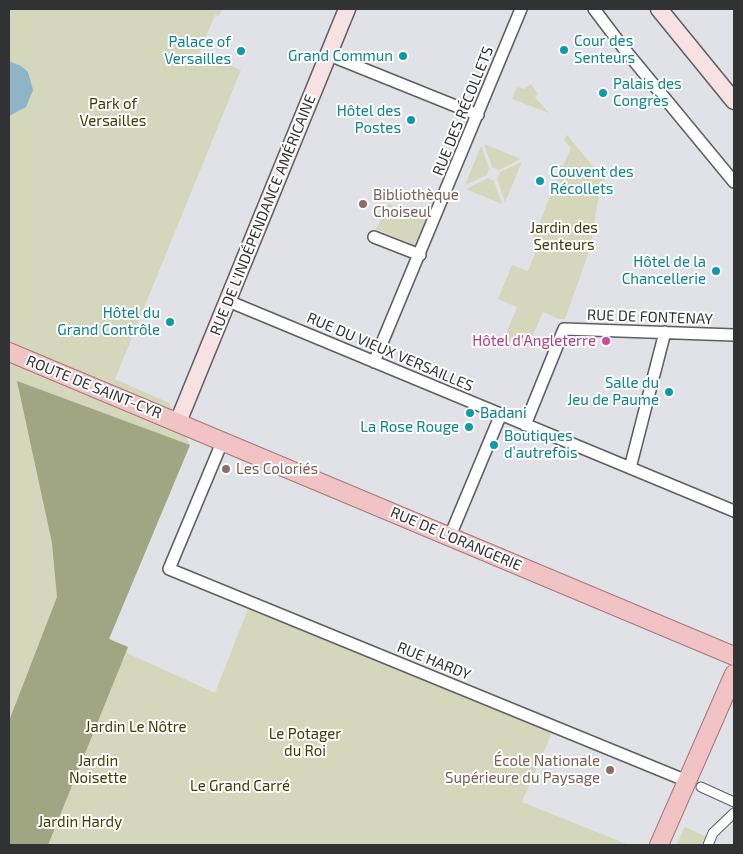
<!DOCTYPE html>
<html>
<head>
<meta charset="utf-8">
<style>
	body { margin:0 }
	#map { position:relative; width:743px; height:854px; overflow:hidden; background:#e0e2e7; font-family:"Exo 2",sans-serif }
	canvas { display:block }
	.frame { position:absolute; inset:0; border:10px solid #313233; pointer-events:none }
</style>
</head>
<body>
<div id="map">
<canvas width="743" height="854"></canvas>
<div class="frame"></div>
</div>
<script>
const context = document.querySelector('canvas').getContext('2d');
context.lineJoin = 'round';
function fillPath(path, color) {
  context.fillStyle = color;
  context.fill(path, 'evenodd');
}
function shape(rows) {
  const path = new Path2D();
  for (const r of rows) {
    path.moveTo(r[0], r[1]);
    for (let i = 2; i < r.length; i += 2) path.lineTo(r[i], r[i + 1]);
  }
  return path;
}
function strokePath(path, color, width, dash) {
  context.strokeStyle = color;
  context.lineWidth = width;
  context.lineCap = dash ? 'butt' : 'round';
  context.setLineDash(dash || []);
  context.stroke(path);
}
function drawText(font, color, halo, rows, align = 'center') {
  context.font = font + ' "Exo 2",sans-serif';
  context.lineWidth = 4;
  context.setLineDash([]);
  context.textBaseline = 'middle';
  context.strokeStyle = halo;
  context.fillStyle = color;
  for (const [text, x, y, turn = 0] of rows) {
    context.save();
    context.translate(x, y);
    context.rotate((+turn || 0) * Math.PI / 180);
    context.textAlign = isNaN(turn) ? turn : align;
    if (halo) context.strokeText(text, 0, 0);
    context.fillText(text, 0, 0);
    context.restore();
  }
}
fillPath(shape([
	[9,9,222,9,219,16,215,15,199,53,241,70,115,379,169,403,190,445,109,639,128,647,127,653,215,693,248,609,553,730,522,802,629,845,9,845],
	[531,84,538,94,535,97,549,113,512,99,517,87,524,89],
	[567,135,606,182,600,188,590,249,565,319,559,319,543,312,527,349,504,339,517,307,498,299,512,265,528,271,538,246,531,243,561,170,553,167,555,163,563,166,571,148,564,140],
	[484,144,521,159,499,170,492,167],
	[481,146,489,168,487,175,465,185],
	[522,162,505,202,497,179,500,172],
	[488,178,494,181,502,204,466,189],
	[389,203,392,205,390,212,408,219,412,210,428,217,416,246,376,229],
	[685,827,707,837,703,845,676,845]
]), '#d4d7bb');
fillPath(shape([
	[17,381,190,445,109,639,128,647,48,845,9,845,9,721,57,597,52,543]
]), '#a0a582');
fillPath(shape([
	[9,61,21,66,28,72,33,90,26,107,9,116]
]), '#8fb3c7');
const pedestrian = shape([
	[701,787,734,802],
	[708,845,713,833,734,813]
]);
const minor = shape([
	[594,9,625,50,734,182],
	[329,55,478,115],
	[374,237,420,255],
	[228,301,734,511],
	[374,362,521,9],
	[525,425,564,329,734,335],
	[223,440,169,569,687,781],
	[630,468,665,332],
	[450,536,501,414]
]);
const secondary = shape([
	[659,9,734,101],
	[178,422,347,9]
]);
const primary = shape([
	[9,352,734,656],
	[659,845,734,674]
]);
strokePath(pedestrian, '#5c5e62', 11);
strokePath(minor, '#5c5e62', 14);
strokePath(secondary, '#5c5e62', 19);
strokePath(primary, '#a77678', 20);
strokePath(pedestrian, '#fff', 9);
strokePath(minor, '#fff', 11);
strokePath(secondary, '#f8e1e2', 16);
strokePath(primary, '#f1c3c4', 18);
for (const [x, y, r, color] of [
	[564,50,5,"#0f9aa8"],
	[241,51,5,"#0f9aa8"],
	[403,56,5,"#0f9aa8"],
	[603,93,5,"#0f9aa8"],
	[411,120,5,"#0f9aa8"],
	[540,181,5,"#0f9aa8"],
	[363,204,5,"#8d6e63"],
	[716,271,5,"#0f9aa8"],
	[170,322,5,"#0f9aa8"],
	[606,341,5,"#d1479c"],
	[669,392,5,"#0f9aa8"],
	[470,413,5,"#0f9aa8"],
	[469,427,5,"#0f9aa8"],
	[494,445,5,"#0f9aa8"],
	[226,469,5,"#8d6e63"],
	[610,770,5,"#8d6e63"]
]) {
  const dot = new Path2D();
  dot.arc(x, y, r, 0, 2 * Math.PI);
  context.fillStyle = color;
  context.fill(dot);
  strokePath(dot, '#fff', 2);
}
drawText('15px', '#0d838f', '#fff', [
	["Cour des",574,41,"left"],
	["Senteurs",574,58,"left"],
	["Palace of",231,42],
	["Versailles",231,59],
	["Grand Commun",393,56],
	["Palais des",613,84,"left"],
	["Congrès",613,101,"left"],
	["Hôtel des",401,111],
	["Postes",401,128],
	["Couvent des",550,172,"left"],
	["Récollets",550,189,"left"],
	["Hôtel de la",706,262],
	["Chancellerie",706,279],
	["Hôtel du",160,313],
	["Grand Contrôle",160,330],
	["Salle du",659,383],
	["Jeu de Paume",659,400],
	["Badani",480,413,"left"],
	["La Rose Rouge",459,427],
	["Boutiques",504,436,"left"],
	["d’autrefois",504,453,"left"]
], 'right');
drawText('15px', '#393d00', '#fff', [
	["Park of",113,104],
	["Versailles",113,121],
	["Jardin des",564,228],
	["Senteurs",564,245],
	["Jardin Le Nôtre",136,727],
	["Le Potager",305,734],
	["du Roi",305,751],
	["Jardin",98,761],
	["Noisette",98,778],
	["Le Grand Carré",240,786],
	["Jardin Hardy",80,822]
]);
drawText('15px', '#313233', '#fff', [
	["RUE DES RÉCOLLETS",463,111,-68],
	["RUE DE L'INDÉPENDANCE AMÉRICAINE",263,215,-68],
	["RUE DE FONTENAY",650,317,2],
	["RUE DU VIEUX VERSAILLES",390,352,23],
	["ROUTE DE SAINT-CYR",94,387,22],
	["RUE DE L'ORANGERIE",456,539,23],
	["RUE HARDY",434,661,22]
]);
drawText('15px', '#785e54', '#fff', [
	["Bibliothèque",373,195],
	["Choiseul",373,212],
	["Les Coloriés",236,469],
	["École Nationale",600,761,"right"],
	["Supérieure du Paysage",600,778,"right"]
], 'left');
drawText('15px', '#b23c85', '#fff', [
	["Hôtel d'Angleterre",596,341]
], 'right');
</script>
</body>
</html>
